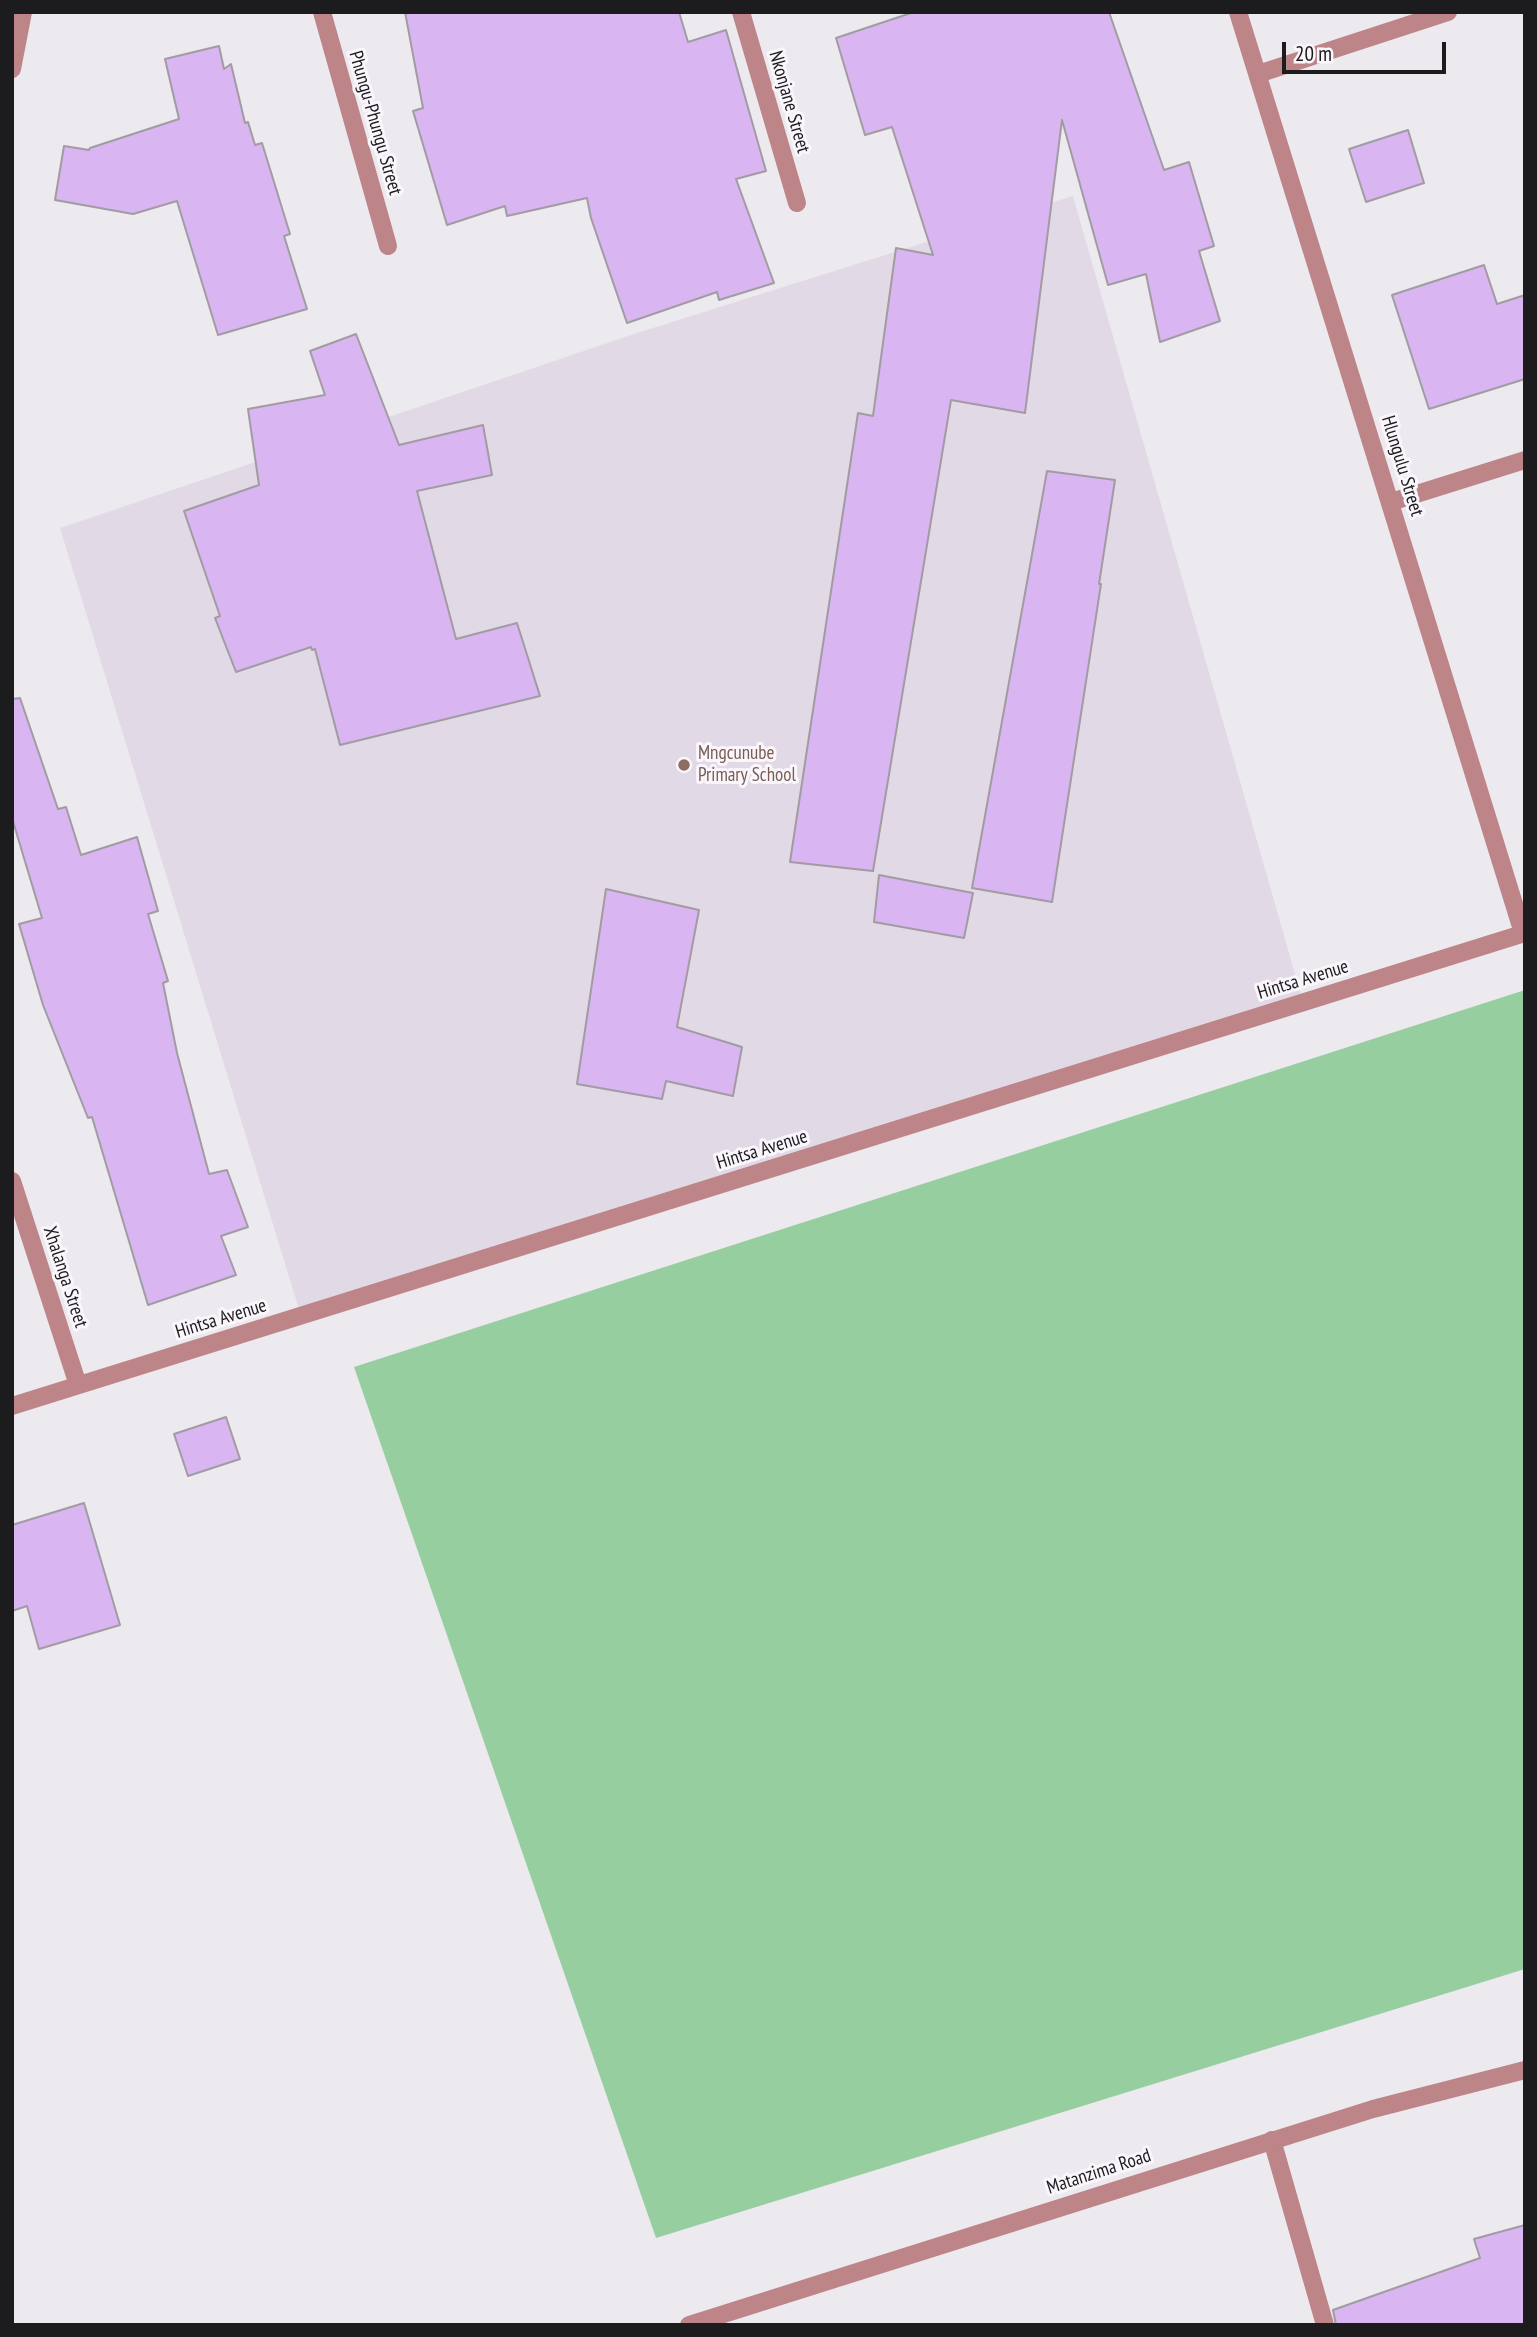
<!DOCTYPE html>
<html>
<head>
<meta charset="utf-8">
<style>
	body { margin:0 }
	#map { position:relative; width:1537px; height:2337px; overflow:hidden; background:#ece9ef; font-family:"PT Sans Narrow",sans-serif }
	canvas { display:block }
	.frame { position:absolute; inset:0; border:14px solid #1c1b1d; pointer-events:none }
	.scale { position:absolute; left:1282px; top:42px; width:164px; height:32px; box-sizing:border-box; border:4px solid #1c1b1d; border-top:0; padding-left:9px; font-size:21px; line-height:24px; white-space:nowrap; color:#1c1b1d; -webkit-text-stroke:5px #faf6fc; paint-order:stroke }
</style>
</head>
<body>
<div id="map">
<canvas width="1537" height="2337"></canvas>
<div class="frame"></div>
<div class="scale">20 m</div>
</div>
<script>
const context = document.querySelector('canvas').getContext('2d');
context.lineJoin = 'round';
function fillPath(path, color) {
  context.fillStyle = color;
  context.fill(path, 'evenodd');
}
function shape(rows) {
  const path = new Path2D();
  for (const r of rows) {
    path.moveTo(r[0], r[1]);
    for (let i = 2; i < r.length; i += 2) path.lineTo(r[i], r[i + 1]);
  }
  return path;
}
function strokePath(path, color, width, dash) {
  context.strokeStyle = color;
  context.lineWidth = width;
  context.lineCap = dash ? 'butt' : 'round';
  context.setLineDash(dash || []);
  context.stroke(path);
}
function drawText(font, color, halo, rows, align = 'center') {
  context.font = font + ' "PT Sans Narrow",sans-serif';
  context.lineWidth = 6;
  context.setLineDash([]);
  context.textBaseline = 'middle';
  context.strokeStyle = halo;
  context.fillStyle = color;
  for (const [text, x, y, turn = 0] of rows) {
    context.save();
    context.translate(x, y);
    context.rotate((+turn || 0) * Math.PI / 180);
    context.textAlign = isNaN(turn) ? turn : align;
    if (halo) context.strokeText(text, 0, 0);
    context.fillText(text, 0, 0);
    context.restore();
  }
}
fillPath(shape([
	[1073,196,1303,1002,301,1316,60,528,637,333]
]), '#e1dae6');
fillPath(shape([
	[1525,990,1525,1969,656,2238,354,1367]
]), '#97cea0');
const building = shape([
	[405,12,679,12,688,42,726,30,766,171,736,179,774,283,719,300,717,292,627,323,591,218,587,198,507,216,505,206,447,225,413,111,423,108,405,12],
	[914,12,1109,12,1164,170,1189,162,1214,246,1199,251,1220,321,1160,342,1146,274,1108,285,1062,120,1025,413,951,400,873,871,790,862,858,413,873,416,896,248,933,255,892,127,865,135,836,38,914,12],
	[219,46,224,69,231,64,245,123,248,122,255,145,262,143,290,234,284,236,307,309,218,335,177,201,133,214,55,200,64,146,89,150,90,148,179,119,165,59,219,46],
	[1408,130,1424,183,1366,202,1349,149,1408,130],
	[1484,265,1497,304,1525,295,1525,379,1429,409,1392,295,1484,265],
	[356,334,399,445,483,425,492,475,417,491,456,639,517,623,540,696,340,745,315,649,312,650,311,647,236,672,215,618,220,616,184,511,259,485,248,409,325,395,310,351,356,334],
	[1047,471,1115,480,1099,584,1101,584,1052,902,972,888,1047,471],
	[20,698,58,809,66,807,81,855,137,837,158,911,148,914,168,981,163,983,177,1053,209,1174,227,1170,248,1227,221,1236,236,1275,148,1305,92,1117,88,1118,43,1005,19,924,42,918,12,818,12,699,20,698],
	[879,875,973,893,964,938,874,922,879,875],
	[606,889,699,910,677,1027,742,1047,733,1096,666,1081,662,1099,577,1084,606,889],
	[226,1417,240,1459,188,1476,174,1434,226,1417],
	[84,1503,120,1625,39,1649,27,1606,12,1611,12,1525,84,1503],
	[1525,2225,1525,2325,1336,2325,1333,2310,1480,2258,1474,2239,1525,2225]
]);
fillPath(building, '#d9b5f2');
strokePath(building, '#a09ca2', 2);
strokePath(shape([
	[322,12,388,246],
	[741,12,797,203],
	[1238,12,1523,933],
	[12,69,23,12],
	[1258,74,1448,12],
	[1391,502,1525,460],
	[12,1181,78,1385],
	[12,1406,1525,933],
	[1272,2140,1325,2325]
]), '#bd8588', 18);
strokePath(shape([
	[689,2325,1373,2109,1525,2070]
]), '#bd8588', 18);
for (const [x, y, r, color] of [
	[684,765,7,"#8d6e63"]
]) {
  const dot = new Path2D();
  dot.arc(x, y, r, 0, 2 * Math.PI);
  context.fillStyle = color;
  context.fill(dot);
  strokePath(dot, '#faf6fc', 2.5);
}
drawText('19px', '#1c1b1d', '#faf6fc', [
	["Nkonjane Street",789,102,74],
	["Phungu-Phungu Street",375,123,74],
	["Hlungulu Street",1402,466,73],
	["Hintsa Avenue",1303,980,-17],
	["Hintsa Avenue",762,1150,-17],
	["Xhalanga Street",65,1277,72],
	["Hintsa Avenue",221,1319,-17],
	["Matanzima Road",1099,2172,-18]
]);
drawText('19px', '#785e54', '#faf6fc', [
	["Mngcunube",698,754],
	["Primary School",698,776]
], 'left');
</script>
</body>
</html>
